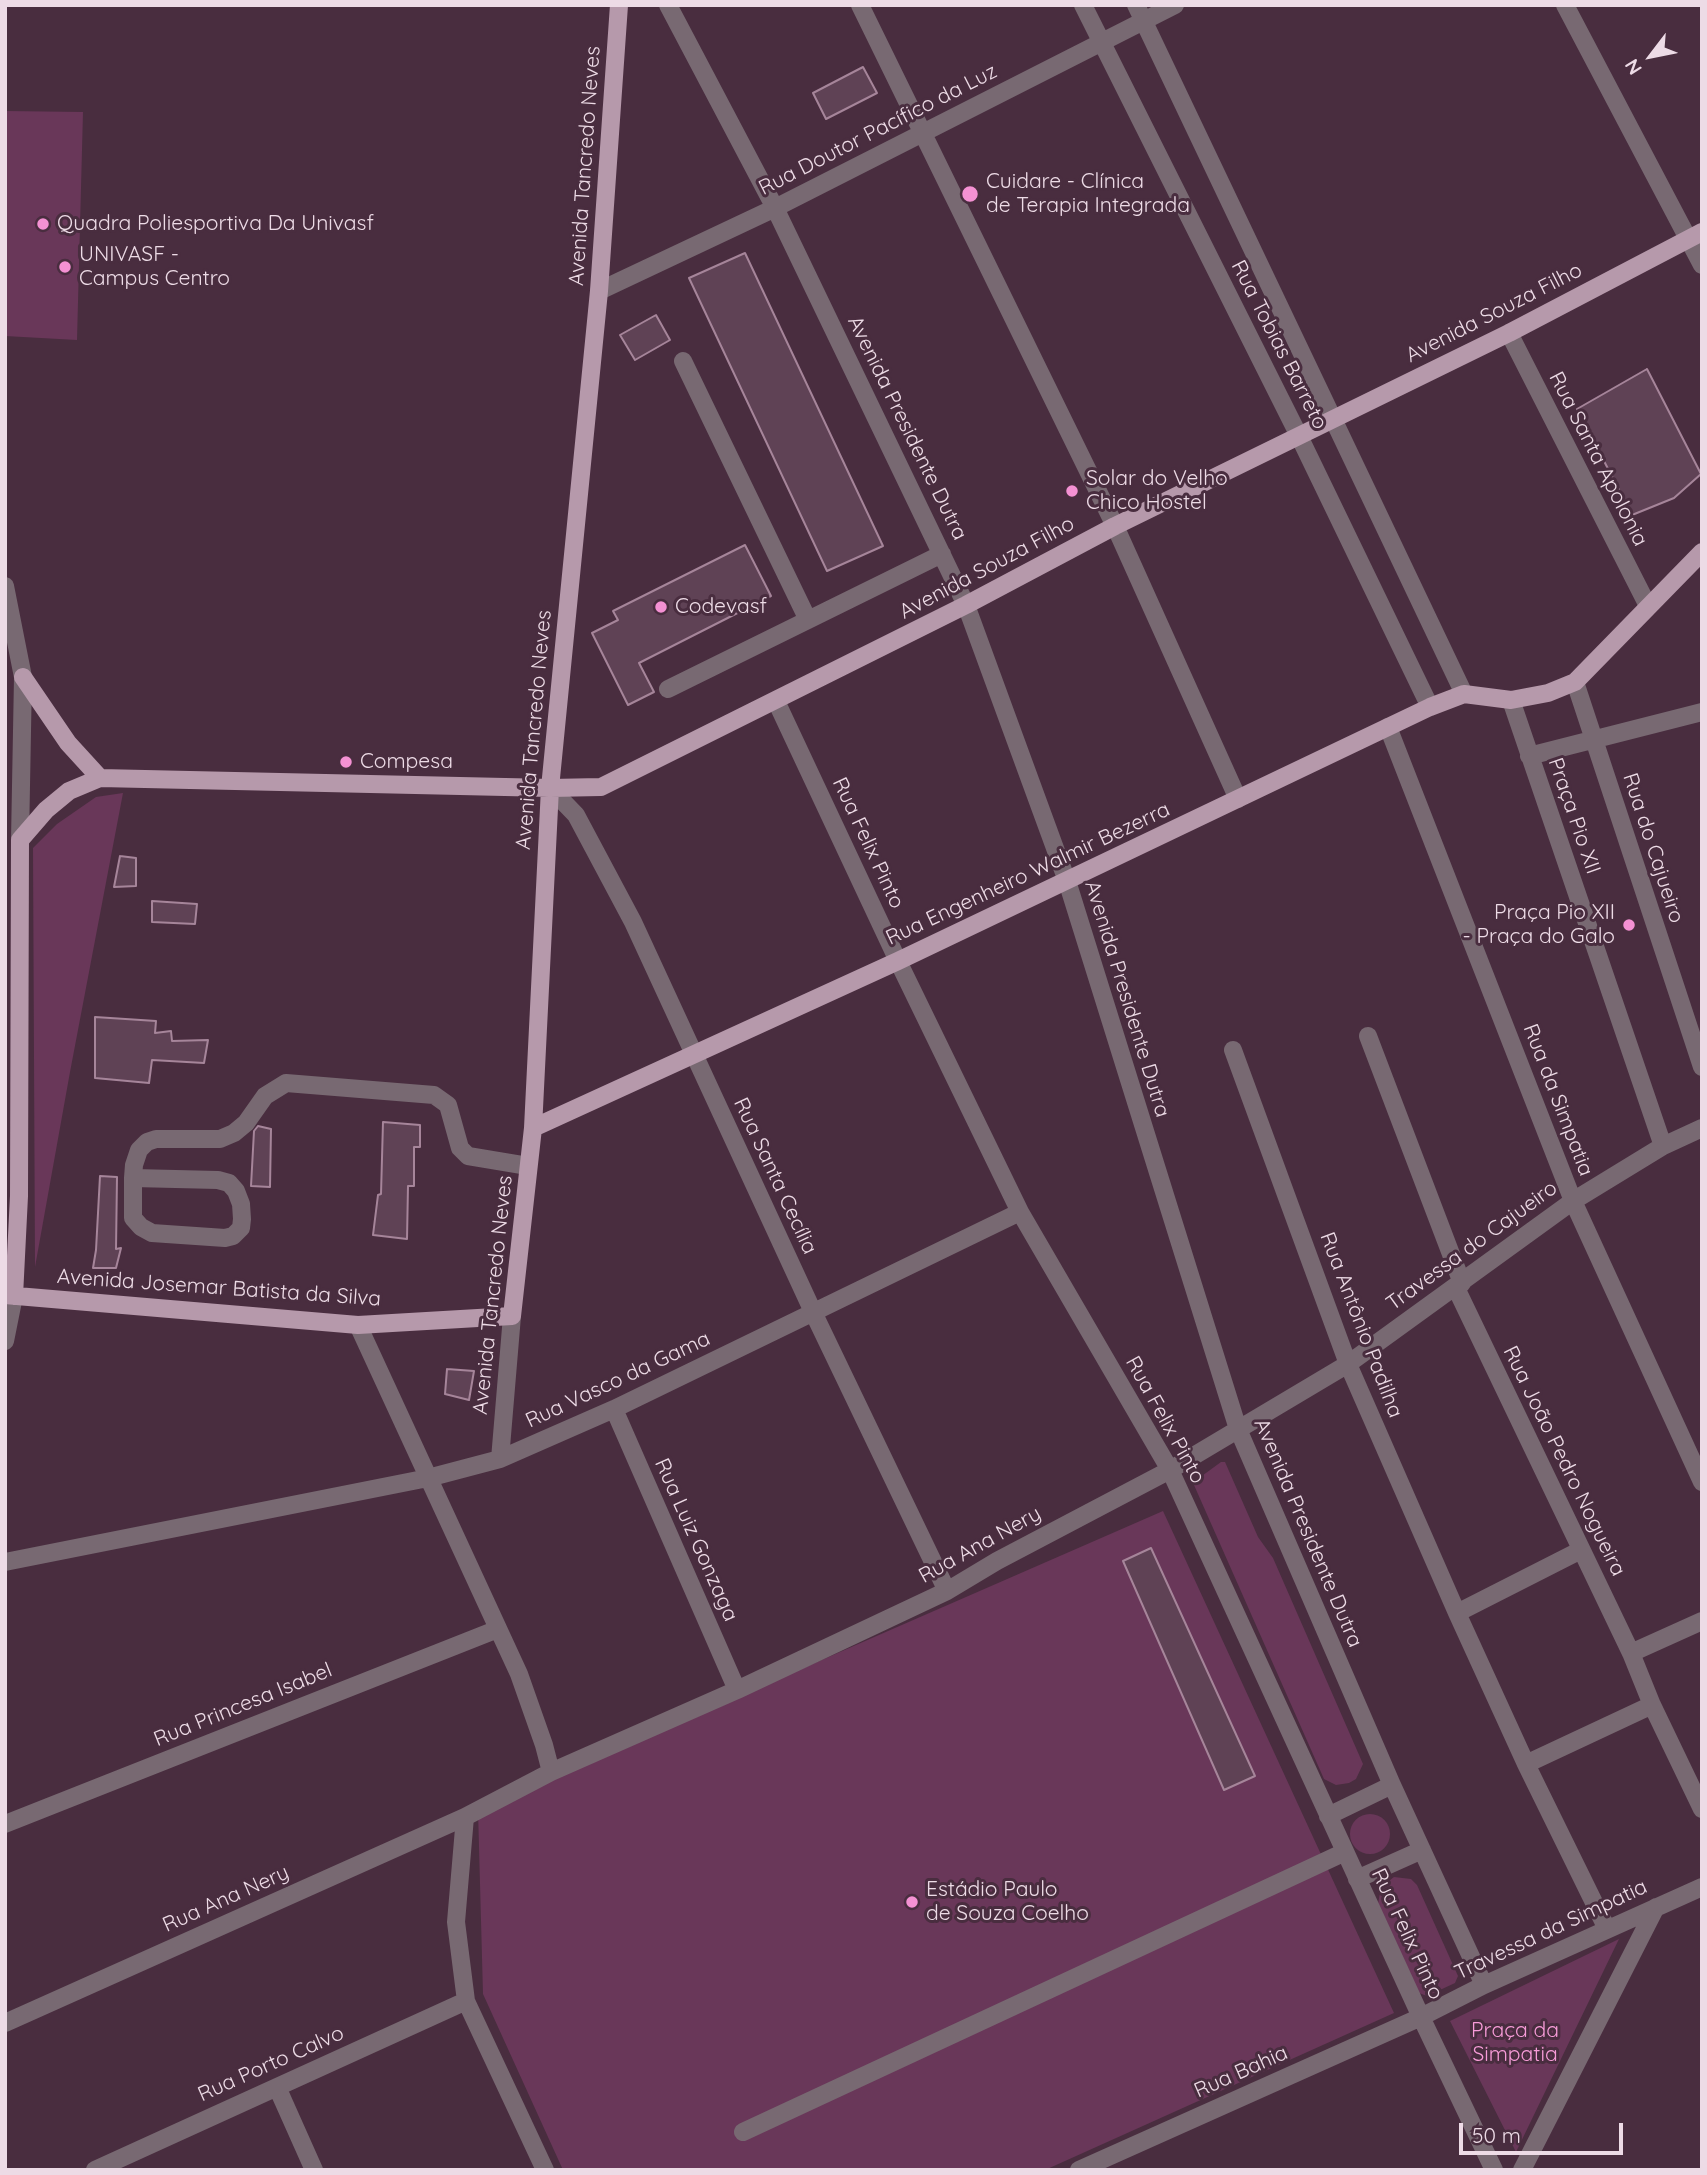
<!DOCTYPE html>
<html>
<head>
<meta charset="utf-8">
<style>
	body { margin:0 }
	#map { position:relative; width:1707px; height:2175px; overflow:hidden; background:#492d3f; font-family:Quicksand,sans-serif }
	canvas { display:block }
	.frame { position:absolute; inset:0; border:7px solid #eddbe6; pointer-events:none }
	.north { position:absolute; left:1616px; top:21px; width:70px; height:70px; -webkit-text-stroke:5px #492d3f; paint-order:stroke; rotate:238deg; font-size:19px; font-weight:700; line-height:28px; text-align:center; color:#eddbe6 }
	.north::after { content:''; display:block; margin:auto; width:24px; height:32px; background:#eddbe6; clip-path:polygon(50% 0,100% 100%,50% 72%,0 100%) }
	.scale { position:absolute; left:1459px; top:2123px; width:164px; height:32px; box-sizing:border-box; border:4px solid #eddbe6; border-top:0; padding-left:9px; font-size:21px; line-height:24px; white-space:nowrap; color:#eddbe6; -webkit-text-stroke:5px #492d3f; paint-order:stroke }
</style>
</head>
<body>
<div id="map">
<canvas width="1707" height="2175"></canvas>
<div class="frame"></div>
<div class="north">N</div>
<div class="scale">50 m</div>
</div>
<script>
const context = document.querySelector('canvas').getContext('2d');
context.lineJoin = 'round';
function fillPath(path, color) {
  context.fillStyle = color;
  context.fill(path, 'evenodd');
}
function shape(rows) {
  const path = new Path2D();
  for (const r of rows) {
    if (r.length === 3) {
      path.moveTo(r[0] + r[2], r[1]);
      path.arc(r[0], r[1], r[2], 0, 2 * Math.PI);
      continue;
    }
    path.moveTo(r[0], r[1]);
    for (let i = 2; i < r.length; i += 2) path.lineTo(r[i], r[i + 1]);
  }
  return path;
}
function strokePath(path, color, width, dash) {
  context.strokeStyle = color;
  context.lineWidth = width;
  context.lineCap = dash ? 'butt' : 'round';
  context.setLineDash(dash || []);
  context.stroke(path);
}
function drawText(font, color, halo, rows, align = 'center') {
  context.font = font + ' Quicksand,sans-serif';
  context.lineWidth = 6;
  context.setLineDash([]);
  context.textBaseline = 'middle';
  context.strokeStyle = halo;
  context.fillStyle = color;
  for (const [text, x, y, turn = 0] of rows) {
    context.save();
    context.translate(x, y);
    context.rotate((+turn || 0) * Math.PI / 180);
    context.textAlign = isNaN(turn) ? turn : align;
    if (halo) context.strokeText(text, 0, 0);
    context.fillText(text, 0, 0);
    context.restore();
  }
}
fillPath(shape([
	[5,111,83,112,77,340,5,336],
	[123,793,70,1072,35,1267,33,848,57,824,96,797],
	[1221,1462,1225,1462,1258,1537,1273,1558,1363,1764,1356,1779,1349,1783,1336,1785,1324,1779,1194,1485,1195,1481],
	[1163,1511,1394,2013,1045,2170,563,2170,483,1994,478,1810],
	[1370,1834,20],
	[1394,1877,1411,1879,1417,1885,1458,1976,1455,1983,1427,1996,1419,1993,1378,1904,1381,1887],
	[1619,1939,1516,2152,1450,2021]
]), '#693759');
const building = shape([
	[863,67,877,93,826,119,813,93,863,67],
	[745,253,883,546,827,571,689,278,745,253],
	[656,315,670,340,635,360,620,335,656,315],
	[1647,369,1701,474,1674,498,1632,515,1577,409,1647,369],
	[745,545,771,596,639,663,654,692,628,705,592,633,618,620,613,611,745,545],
	[120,856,136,858,136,886,114,887,120,856],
	[152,901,197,904,195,924,152,922,152,901],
	[95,1017,156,1021,155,1033,171,1031,172,1041,208,1040,204,1063,152,1060,149,1083,95,1078,95,1017],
	[383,1122,420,1125,420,1147,414,1147,414,1186,408,1186,407,1239,373,1235,378,1195,381,1194,383,1122],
	[258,1126,271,1129,270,1187,251,1186,254,1131,258,1126],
	[100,1176,117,1177,116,1249,121,1248,116,1268,93,1268,96,1250,100,1176],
	[447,1369,474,1371,469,1400,445,1394,447,1369],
	[1151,1548,1255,1776,1224,1790,1123,1561,1151,1548]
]);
fillPath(building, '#5f4255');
strokePath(building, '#a6859a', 2);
strokePath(shape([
	[668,5,775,208,966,605,1067,881,1238,1429,1392,1785,1484,1985],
	[860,5,1115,526,1238,799],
	[1083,5,1299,436,1430,707],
	[1136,5,1464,694],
	[1565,5,1702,265],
	[599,291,775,208,1175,5],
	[1509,333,1648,606],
	[683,361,808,620],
	[5,586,23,677,20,840],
	[1575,682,1702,1067],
	[668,689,942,554],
	[1511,700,1663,1146],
	[776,701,898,961,1020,1212,1170,1470,1421,2017,1494,2170],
	[1388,727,1573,1201,1702,1482],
	[1529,756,1702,712],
	[550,788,576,815,633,922,814,1314,947,1591],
	[1368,1036,1462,1283],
	[1233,1050,1348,1364,1457,1613,1526,1764,1607,1929],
	[133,1178,218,1180,229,1183,236,1191,241,1204,242,1219,241,1228,233,1236,225,1238,152,1233,141,1227,133,1218,133,1178,134,1165,139,1150,147,1142,156,1139,220,1139,234,1133,246,1123,265,1096,286,1083,434,1095,448,1105,460,1148,468,1156,528,1166],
	[1456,1288,1631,1653,1652,1705,1702,1809],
	[358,1325,519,1674,544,1745,551,1772,465,1817,456,1922,466,2001,545,2170],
	[5,1341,14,1296],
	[614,1409,737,1690],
	[500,1459,512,1316],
	[5,1562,428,1478,500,1459,614,1409,1020,1212],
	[1457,1613,1581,1550],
	[1631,1653,1702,1621],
	[1526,1764,1652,1705],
	[551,1772,737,1690,947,1591,997,1561,1170,1470,1348,1364,1573,1201,1663,1146,1702,1128],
	[1328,1816,1392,1785],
	[5,1824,498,1629],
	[1357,1879,1422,1850],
	[5,2023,465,1817],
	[277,2087,314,2170],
	[743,2132,1345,1852],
	[95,2170,466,2001],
	[1079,2170,1421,2017,1484,1985,1702,1887],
	[1522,2170,1656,1907]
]), '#786972', 18);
strokePath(shape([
	[23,677,68,743,100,778],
	[533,1128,898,961,1430,707,1464,694,1511,700,1548,693,1575,682,1702,552],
	[5,1295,358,1325,512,1316,533,1128,550,788,599,291,619,5],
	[14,1296,19,1196,20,840,46,810,69,791,100,778,550,788,601,787,966,605,1115,526,1509,333,1702,232]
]), '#b699ab', 18);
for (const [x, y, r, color] of [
	[970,194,9,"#f491d3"],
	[43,224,7,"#f491d3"],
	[65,267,7,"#f491d3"],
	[1072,491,7,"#f491d3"],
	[661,607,7,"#f491d3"],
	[346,762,7,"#f491d3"],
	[1629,925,7,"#f491d3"],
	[912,1902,7,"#f491d3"]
]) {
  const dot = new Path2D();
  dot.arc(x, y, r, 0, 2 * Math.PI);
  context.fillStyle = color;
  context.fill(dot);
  strokePath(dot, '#492d3f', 2.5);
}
drawText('21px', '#eddbe6', '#492d3f', [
	["Rua Doutor Pacífico da Luz",878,130,-27],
	["Avenida Tancredo Neves",585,166,-86],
	["Avenida Souza Filho",1494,313,-27],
	["Rua Tobias Barreto",1279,345,63],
	["Avenida Presidente Dutra",907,428,64],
	["Rua Santa Apolonia",1598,459,63],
	["Avenida Souza Filho",987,568,-28],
	["Avenida Tancredo Neves",534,730,-85],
	["Praça Pio XII",1574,816,71],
	["Rua Felix Pinto",868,843,65],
	["Rua do Cajueiro",1653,848,72],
	["Rua Engenheiro Walmir Bezerra",1028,874,-25],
	["Avenida Presidente Dutra",1127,999,73],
	["Rua da Simpatia",1558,1100,69],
	["Rua Santa Cecília",775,1176,65],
	["Travessa do Cajueiro",1472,1246,-36],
	["Avenida Josemar Batista da Silva",219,1288,4],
	["Avenida Tancredo Neves",493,1295,-84],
	["Rua Antônio Padilha",1361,1325,69],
	["Rua Vasco da Gama",618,1380,-25],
	["Rua Felix Pinto",1165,1420,61],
	["Rua João Pedro Nogueira",1564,1461,64],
	["Avenida Presidente Dutra",1308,1533,67],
	["Rua Luiz Gonzaga",696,1540,66],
	["Rua Ana Nery",980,1545,-29],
	["Rua Princesa Isabel",243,1705,-22],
	["Rua Ana Nery",226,1899,-24],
	["Travessa da Simpatia",1551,1930,-25],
	["Rua Felix Pinto",1407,1934,65],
	["Rua Porto Calvo",271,2064,-24],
	["Rua Bahia",1241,2072,-24]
]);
drawText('21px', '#eddbe6', '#492d3f', [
	["Cuidare - Clínica",986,182],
	["de Terapia Integrada",986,206],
	["Quadra Poliesportiva Da Univasf",57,224],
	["UNIVASF -",79,255],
	["Campus Centro",79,279],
	["Solar do Velho",1086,479],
	["Chico Hostel",1086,503],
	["Codevasf",675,607],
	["Compesa",360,762],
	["Praça Pio XII",1615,913,"right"],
	["- Praça do Galo",1615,937,"right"],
	["Estádio Paulo",926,1890],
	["de Souza Coelho",926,1914]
], 'left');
drawText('21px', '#f89cd9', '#492d3f', [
	["Praça da",1515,2031],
	["Simpatia",1515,2055]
]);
</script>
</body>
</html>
